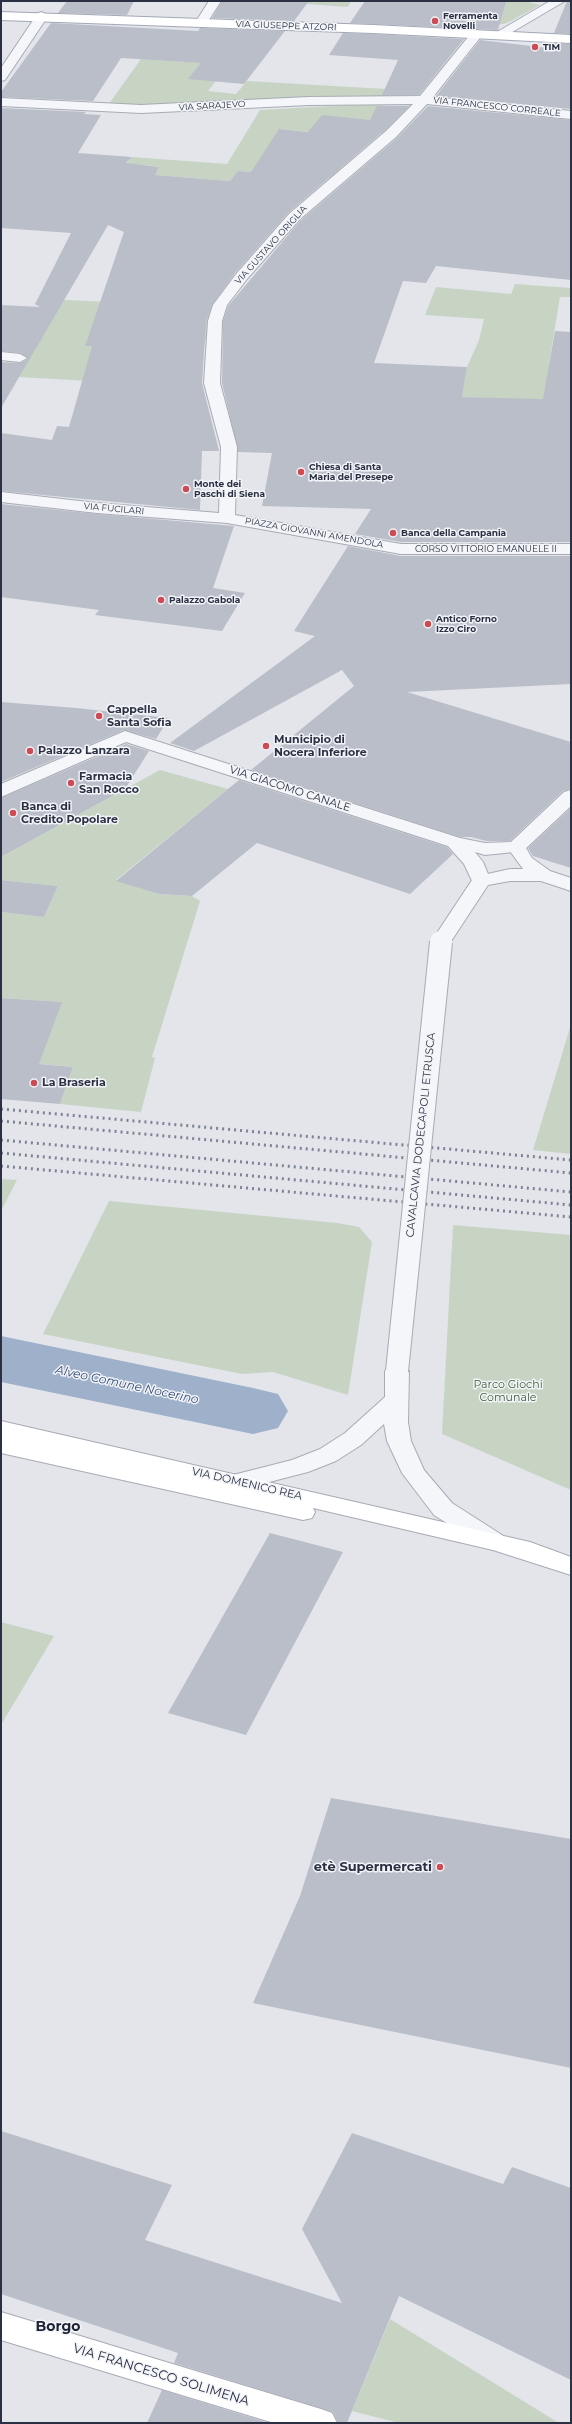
<!DOCTYPE html>
<html>
<head>
<meta charset="utf-8">
<style>
	body { margin:0 }
	#map { position:relative; width:572px; height:2424px; overflow:hidden; background:#e3e5eb; font-family:Montserrat,sans-serif }
	canvas { display:block }
	.frame { position:absolute; inset:0; border:2px solid #2b3143; pointer-events:none }
</style>
</head>
<body>
<div id="map">
<canvas width="572" height="2424"></canvas>
<div class="frame"></div>
</div>
<script>
const context = document.querySelector('canvas').getContext('2d');
context.lineJoin = 'round';
function fillPath(path, color) {
  context.fillStyle = color;
  context.fill(path, 'evenodd');
}
function shape(rows) {
  const path = new Path2D();
  for (const r of rows) {
    path.moveTo(r[0], r[1]);
    for (let i = 2; i < r.length; i += 2) path.lineTo(r[i], r[i + 1]);
  }
  return path;
}
function strokePath(path, color, width, dash) {
  context.strokeStyle = color;
  context.lineWidth = width;
  context.lineCap = dash ? 'butt' : 'round';
  context.setLineDash(dash || []);
  context.stroke(path);
}
function drawText(font, color, halo, rows, align = 'center') {
  context.font = font + ' Montserrat,sans-serif';
  context.lineWidth = 3;
  context.setLineDash([]);
  context.textBaseline = 'middle';
  context.strokeStyle = halo;
  context.fillStyle = color;
  for (const [text, x, y, turn = 0] of rows) {
    context.save();
    context.translate(x, y);
    context.rotate((+turn || 0) * Math.PI / 180);
    context.textAlign = isNaN(turn) ? turn : align;
    if (halo) context.strokeText(text, 0, 0);
    context.fillText(text, 0, 0);
    context.restore();
  }
}
fillPath(shape([
	[308,1,351,1,348,7,306,4],
	[461,1,524,1,540,5,507,23,485,28],
	[141,59,205,63,223,72,208,91,236,94,247,81,421,91,413,100,106,108],
	[368,104,410,108,386,134,362,130,355,136,279,129,358,153,330,178,238,171,230,181,155,175,159,167,145,165,138,180,115,178,132,157,227,164,260,110],
	[515,284,571,288,571,297,560,297,549,364,571,401,462,397,467,367,479,340,484,319,425,315,436,287,511,294],
	[45,299,214,307,203,351,108,382,18,377,33,345,31,344,39,307],
	[160,770,228,789,116,880,159,894,192,896,200,901,152,1057,155,1058,141,1112,60,1104,73,1067,1,1060,1,1040,61,1002,1,998,1,912,44,917,58,886,1,880,1,857],
	[571,1024,571,1154,533,1150,560,1061],
	[1,1179,17,1180,1,1211],
	[109,1201,337,1223,359,1227,372,1242,348,1395,273,1372,242,1374,43,1334],
	[453,1225,571,1235,571,1490,442,1434],
	[1,1622,54,1636,1,1725],
	[390,2319,559,2423,399,2423,352,2411]
]), '#c7d4c4');
fillPath(shape([
	[1,1336,253,1388,278,1394,288,1411,278,1428,253,1434,1,1382,1,1336]
]), '#9fb0ca');
fillPath(shape([
	[67,1,134,1,127,15,58,13],
	[222,1,309,1,294,21,212,18],
	[365,1,506,1,498,30,350,23],
	[567,1,571,1,571,34,554,33],
	[51,23,198,31,200,28,285,31,244,84,188,79,201,63,121,58,93,101,1,97,1,92],
	[343,33,373,34,464,39,419,95,382,95,398,60,329,55],
	[480,40,548,48,550,43,571,44,571,109,436,96],
	[377,106,409,106,385,130,288,213,236,272,212,305,206,321,202,383,219,451,202,451,200,510,1,491,1,433,52,440,57,426,69,427,92,346,85,346,124,232,108,225,1,408,1,362,20,363,28,359,20,353,1,351,1,305,40,307,35,304,71,233,1,228,1,108,86,112,84,114,101,115,78,153,132,157,126,163,159,167,155,175,230,181,238,171,251,172,279,129,308,132,322,115,370,120],
	[428,106,571,120,571,280,436,266,426,283,403,281,374,363,467,367,462,397,543,399,555,331,571,332,571,542,401,542,355,534,371,509,262,506,272,453,238,452,222,383,223,321,228,306,300,221,397,138],
	[1,504,97,514,234,526,213,588,245,593,222,631,95,615,99,610,1,597],
	[348,546,401,556,571,556,571,684,407,692,571,742,571,789,563,791,510,841,486,841,471,837,460,837,251,770,354,686,342,670,194,751,170,743,315,636,294,631],
	[1,702,76,708,169,718,156,739,124,730,1,782],
	[126,744,149,751,125,789,1,857,1,798],
	[239,780,447,847,453,854,410,894,257,843,192,896,159,894,116,881],
	[571,808,571,868,533,856,528,848],
	[1,880,58,886,44,917,1,912],
	[1,998,62,1002,39,1064,73,1067,60,1104,1,1099],
	[270,1533,343,1552,246,1735,168,1713],
	[331,1798,571,1839,571,2068,253,2003,300,1896],
	[1,2131,172,2185,145,2240,342,2303,302,2229,352,2133,503,2184,512,2167,571,2188,571,2380,399,2296,347,2423,338,2423,333,2412,174,2363,178,2353,1,2294],
	[162,2390,269,2423,147,2423]
]), '#babec8');
const minor = shape([
	[209,1,221,1,205,26,197,26,195,23,209,1],
	[550,1,565,1,502,38,498,39,492,35,550,1],
	[42,12,48,16,5,80,1,81,1,68,38,13,42,12],
	[477,30,483,34,433,97,571,111,571,119,427,104,396,137,299,220,247,279,227,305,222,321,220,383,237,447,235,515,401,544,571,544,571,554,401,554,227,523,97,513,1,502,1,492,97,503,219,513,221,447,204,383,208,321,213,305,237,273,289,214,386,131,413,104,309,105,141,113,1,106,1,98,141,105,309,97,420,96,473,31,477,30],
	[1,352,20,354,27,358,20,362,1,360,1,352],
	[125,731,460,838,485,843,511,842,564,792,571,790,571,806,523,851,485,855,475,852,483,862,491,881,488,885,481,887,474,885,464,864,448,846,126,742,1,797,1,784,125,731]
]);
const tertiary = shape([
	[516,841,523,843,532,858,550,871,571,878,571,891,541,881,510,881,488,885,448,946,441,948,434,946,431,942,474,877,510,869,523,869,507,847,509,843,516,841],
	[397,1363,405,1366,409,1371,408,1422,411,1441,424,1470,452,1503,502,1535,505,1541,502,1547,493,1550,484,1547,434,1515,402,1473,387,1441,384,1424,361,1445,336,1461,308,1472,238,1490,229,1488,226,1482,229,1476,292,1460,320,1449,345,1433,385,1397,385,1371,389,1366,397,1363]
]);
const secondary = shape([
	[1,1421,530,1542,571,1557,571,1575,493,1550,313,1508,315,1512,312,1518,303,1520,1,1453,1,1437,10,1439,1,1437,1,1421],
	[1,2312,321,2409,332,2413,337,2423,274,2423,1,2340,1,2312]
]);
const primary = shape([
	[1,12,373,25,571,35,571,43,373,33,1,20,1,12]
]);
strokePath(minor, '#a8abb5', 2);
strokePath(tertiary, '#a8abb5', 2);
strokePath(secondary, '#a8abb5', 2);
strokePath(primary, '#a2a8b6', 2);
fillPath(minor, '#f5f6f9');
fillPath(tertiary, '#f5f6f9');
fillPath(secondary, '#fff');
fillPath(primary, '#fff');
strokePath(shape([
	[1,1109,571,1160],
	[1,1121,571,1173],
	[1,1140,571,1192],
	[1,1153,571,1205],
	[1,1166,571,1217]
]), '#7c8394', 3, [2, 4]);
const tertiaryBridge = shape([
	[397,1371,441,942]
]);
strokePath(tertiaryBridge, '#a8abb5', 24, []);
strokePath(tertiaryBridge, '#f5f6f9', 22);
for (const [x, y, r, color] of [
	[435,21,4,"#cd4b54"],
	[535,47,4,"#cd4b54"],
	[301,472,4,"#cd4b54"],
	[186,489,4,"#cd4b54"],
	[393,533,4,"#cd4b54"],
	[161,600,4,"#cd4b54"],
	[428,624,4,"#cd4b54"],
	[99,716,4,"#cd4b54"],
	[266,746,4,"#cd4b54"],
	[30,751,4,"#cd4b54"],
	[71,783,4,"#cd4b54"],
	[13,813,4,"#cd4b54"],
	[34,1083,4,"#cd4b54"],
	[440,1867,4,"#cd4b54"]
]) {
  const dot = new Path2D();
  dot.arc(x, y, r, 0, 2 * Math.PI);
  context.fillStyle = color;
  context.fill(dot);
  strokePath(dot, '#f2f4f8', 1.5);
}
drawText('bold 9px', '#2b3143', '#f2f4f8', [
	["Ferramenta",443,16],
	["Novelli",443,26],
	["TIM",543,47],
	["Chiesa di Santa",309,467],
	["Maria del Presepe",309,477],
	["Monte dei",194,484],
	["Paschi di Siena",194,494],
	["Banca della Campania",401,533],
	["Palazzo Gabola",169,600],
	["Antico Forno",436,619],
	["Izzo Ciro",436,629]
], 'left');
drawText('9px', '#2b3143', '#f2f4f8', [
	["VIA GIUSEPPE ATZORI",286,26,2],
	["VIA SARAJEVO",212,106,-3],
	["VIA FRANCESCO CORREALE",497,107,6],
	["VIA GUSTAVO ORIGLIA",271,245,-48],
	["VIA FUCILARI",114,509,5],
	["PIAZZA GIOVANNI AMENDOLA",314,533,10],
	["CORSO VITTORIO EMANUELE II",486,549]
]);
drawText('bold 11px', '#2b3143', '#f2f4f8', [
	["Cappella",107,710],
	["Santa Sofia",107,723],
	["Municipio di",274,740],
	["Nocera Inferiore",274,753],
	["Palazzo Lanzara",38,751],
	["Farmacia",79,777],
	["San Rocco",79,790],
	["Banca di",21,807],
	["Credito Popolare",21,820],
	["La Braseria",42,1083]
], 'left');
drawText('11px', '#2b3143', '#f2f4f8', [
	["VIA GIACOMO CANALE",290,789,18],
	["CAVALCAVIA DODECAPOLI ETRUSCA",421,1135,-84],
	["VIA DOMENICO REA",247,1484,13]
]);
drawText('11px', '#3c5e38', '#f2f4f8', [
	["Parco Giochi",508,1385],
	["Comunale",508,1398]
]);
drawText('italic 12px', '#354d76', '#f2f4f8', [
	["Alveo Comune Nocerino",127,1385,12]
]);
drawText('bold 13px', '#2b3143', '#f2f4f8', [
	["etè Supermercati",432,1867]
], 'right');
drawText('13px', '#2b3143', '#f2f4f8', [
	["VIA FRANCESCO SOLIMENA",161,2375,17]
]);
drawText('bold 14px', '#1d2334', '#f2f4f8', [
	["Borgo",58,2327]
]);
</script>
</body>
</html>
